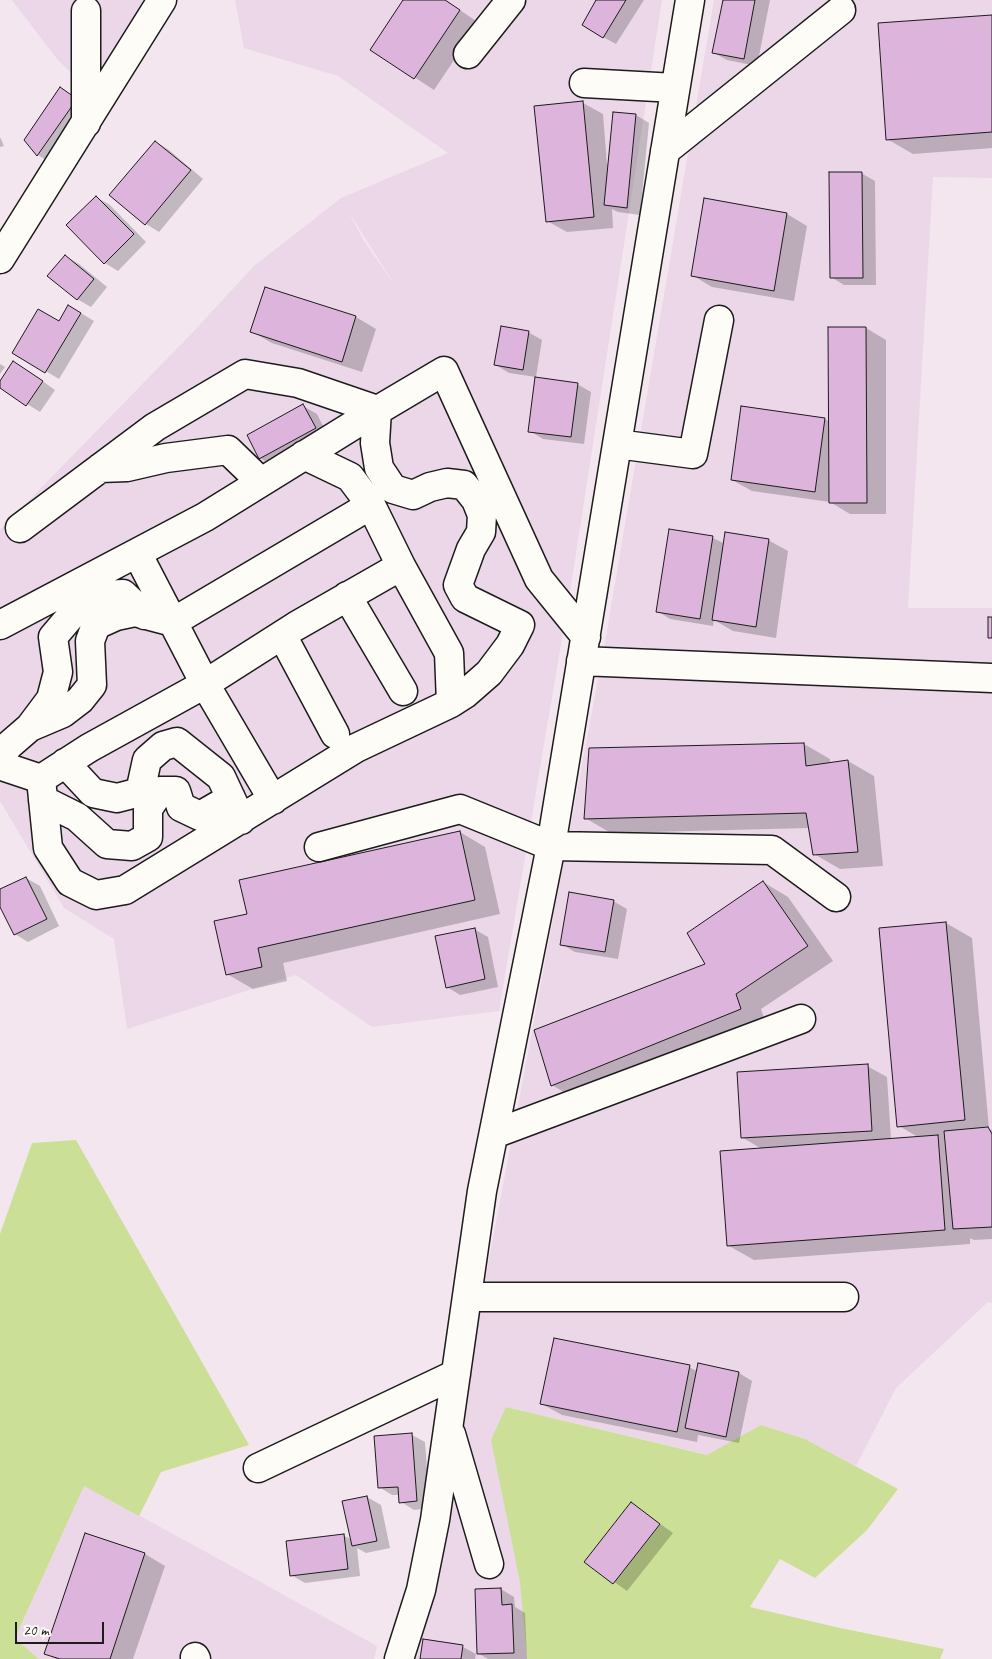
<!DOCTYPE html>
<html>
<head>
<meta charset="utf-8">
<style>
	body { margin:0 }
	#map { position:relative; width:992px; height:1659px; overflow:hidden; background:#f3e6ef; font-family:Caveat,sans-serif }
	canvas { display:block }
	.scale { position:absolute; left:15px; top:1622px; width:89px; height:22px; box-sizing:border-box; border:2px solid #1c1c1c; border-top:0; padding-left:6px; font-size:15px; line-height:18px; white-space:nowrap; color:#1c1c1c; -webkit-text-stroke:4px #fdfcf7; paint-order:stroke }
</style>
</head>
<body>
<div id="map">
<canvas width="992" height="1659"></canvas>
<div class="scale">20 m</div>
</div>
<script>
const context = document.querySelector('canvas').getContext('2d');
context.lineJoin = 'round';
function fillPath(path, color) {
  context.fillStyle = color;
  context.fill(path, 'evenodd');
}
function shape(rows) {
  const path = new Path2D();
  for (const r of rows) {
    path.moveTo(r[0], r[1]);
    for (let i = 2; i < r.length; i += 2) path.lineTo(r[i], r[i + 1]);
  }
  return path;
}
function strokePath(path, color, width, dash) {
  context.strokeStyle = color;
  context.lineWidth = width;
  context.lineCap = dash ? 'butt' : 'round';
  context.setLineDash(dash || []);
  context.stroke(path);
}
fillPath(shape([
	[12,0,143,0,93,95,57,59],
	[235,0,662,0,572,579,499,1011,372,1027,296,975,127,1029,114,939,64,908,0,801,0,530,193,332,254,266,341,198,448,153,338,76,244,48],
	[348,211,396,287,364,241],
	[714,0,992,0,992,178,933,177,908,608,992,608,992,1303,988,1302,896,1388,856,1466,805,1439,761,1425,708,1455,506,1407,527,1659,414,1659,605,642],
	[84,1485,377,1646,374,1659,39,1659,15,1638]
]), '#ecd7e9');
fillPath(shape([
	[76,1140,249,1445,161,1472,139,1516,84,1486,15,1638,39,1659,0,1659,0,1234,32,1143],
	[506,1407,707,1455,761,1425,805,1439,898,1489,867,1530,815,1578,780,1559,750,1607,840,1628,944,1649,940,1659,527,1659,520,1582,491,1440],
	[631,1502,660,1525,613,1584,584,1562]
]), '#cbe096');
fillPath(shape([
	[404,0,445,0,479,23,434,90,371,49],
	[598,0,644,0,616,44,603,37],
	[724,0,770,0,757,66,727,60,714,53],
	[992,16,992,148,913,154,887,139],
	[60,89,89,107,51,163,38,155,25,140],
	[583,103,603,114,607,165,636,115,649,123,640,215,618,212,612,209,613,228,567,232,547,221],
	[0,137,4,146,0,147],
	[156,142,169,150,203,179,159,232,146,224],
	[861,173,875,181,876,285,844,285,831,277],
	[96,197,110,205,146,242,118,271,105,263],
	[705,200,787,214,807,226,794,301,712,287,692,275],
	[65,256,79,264,107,287,91,307,77,299],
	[266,288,356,317,376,329,362,372,272,343,252,332],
	[69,306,94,321,59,379,14,352,59,323],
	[866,328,886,340,886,514,850,514,830,502,752,491,732,480,825,419,830,422],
	[528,332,542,340,536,377,509,373,496,365],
	[0,364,5,367,0,374],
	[27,370,55,390,40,412,0,387,0,383],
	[577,384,591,392,584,444,543,439,530,431],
	[303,406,317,414,328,436,273,466,260,458],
	[713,538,725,544,768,540,788,551,776,638,733,631,714,620,713,626,670,619,657,611],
	[804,744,830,759,830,764,848,761,874,776,883,866,840,869,814,854,810,828,611,833,585,818],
	[460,832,485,847,500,914,283,963,287,981,253,989,227,974,248,915],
	[26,878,40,886,59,926,28,942,15,934,0,904,0,891],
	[763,882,788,897,833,961,761,1009,766,1024,577,1100,552,1085,707,965],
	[613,901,627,909,618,959,575,952,561,944],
	[946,923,972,938,989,1129,992,1130,992,1239,974,1240,970,1238,970,1244,754,1260,729,1246,762,1149,743,1138,867,1066,887,1077,891,1139,918,1137,899,1126,880,929],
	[474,929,488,937,498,987,460,995,447,987],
	[689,1367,697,1371,739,1373,752,1381,739,1443,698,1435,697,1442,562,1415,542,1404],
	[412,1435,425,1442,430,1508,414,1510,401,1502,400,1495,392,1495,379,1487],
	[367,1497,381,1505,390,1548,366,1553,357,1548,360,1576,305,1583,291,1575,343,1535,352,1540,344,1502],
	[631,1503,673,1533,627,1591,586,1562],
	[85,1534,145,1554,165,1566,133,1659,56,1659,45,1653],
	[501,1589,514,1597,515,1607,525,1613,527,1659,488,1659,479,1654],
	[463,1647,476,1654,475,1659,421,1659]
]), '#0003');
const building = shape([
	[403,0,445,0,460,10,414,79,370,50,403,0],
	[596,0,626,0,603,38,582,25,596,0],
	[723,0,755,0,744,59,712,53,723,0],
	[992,15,992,132,886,140,878,23,992,15],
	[60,87,77,99,37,156,24,140,60,87],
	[583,101,594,217,546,222,534,106,583,101],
	[613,112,636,114,627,208,604,205,613,112],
	[155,141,191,170,145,225,109,195,155,141],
	[829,172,862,172,863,278,830,278,829,172],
	[96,196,134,234,104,264,66,225,96,196],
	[704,198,787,213,774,291,691,276,704,198],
	[65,255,94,279,77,300,47,276,65,255],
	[265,287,356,316,342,362,250,332,265,287],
	[68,305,81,313,45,373,12,353,38,309,59,321,68,305],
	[501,326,529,331,523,370,494,365,501,326],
	[828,327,866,327,867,503,829,503,828,327],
	[13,361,43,381,26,406,0,388,0,381,13,361],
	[535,377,578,383,571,437,528,432,535,377],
	[303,404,316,428,259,459,247,435,303,404],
	[741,406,825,418,815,492,731,480,741,406],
	[669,529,713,536,700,619,656,612,669,529],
	[725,532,769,539,756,627,712,620,725,532],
	[988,617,992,617,992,638,988,638,988,617],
	[804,743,806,766,848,760,858,852,813,855,806,813,584,819,589,748,804,743],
	[460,831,475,900,258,948,262,967,226,975,214,921,247,914,239,880,460,831],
	[26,877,47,919,14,935,0,907,0,889,26,877],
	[763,881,808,946,736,994,741,1009,551,1086,534,1030,705,964,687,933,763,881],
	[569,892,614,900,605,952,560,945,569,892],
	[946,922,965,1120,897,1127,879,928,946,922],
	[475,928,485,979,446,988,435,936,475,928],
	[868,1064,872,1131,741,1138,737,1072,868,1064],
	[988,1127,992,1134,992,1227,953,1229,944,1131,988,1127],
	[938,1135,945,1230,727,1246,720,1151,938,1135],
	[554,1338,690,1365,677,1432,540,1404,554,1338],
	[698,1363,739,1372,726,1437,685,1428,698,1363],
	[412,1433,417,1501,399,1503,398,1487,378,1488,374,1436,412,1433],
	[367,1496,377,1541,352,1546,342,1501,367,1496],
	[631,1502,660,1524,613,1584,584,1562,631,1502],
	[85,1533,145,1553,110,1659,60,1659,44,1654,85,1533],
	[344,1534,348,1569,290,1576,286,1541,344,1534],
	[501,1588,502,1605,512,1604,514,1653,477,1654,475,1589,501,1588],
	[423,1639,463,1645,461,1659,420,1659,423,1639]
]);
fillPath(building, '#ddb4db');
strokePath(building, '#1c1c1c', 1);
const minor = shape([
	[468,54,511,0],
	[584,83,675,88],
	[86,123,86,11],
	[665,151,841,10],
	[0,259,162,0],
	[617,444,693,454,719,320],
	[304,455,350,477,371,505,401,566],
	[100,468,127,467,166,458,228,450,261,482],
	[20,528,155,427,245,374,298,383,377,410,375,443,379,468,393,489,413,495,430,487,447,483,464,485,476,500,482,515,481,532,471,549,458,585,465,598,520,625,510,645,489,673,465,694,451,703],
	[137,553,205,684,273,800],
	[401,566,449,653,451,703,356,748,125,890,96,895,70,882,48,848,41,779,89,748,205,684,296,626,401,566],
	[347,596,403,691],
	[0,625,205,517,368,416,444,371,539,579,586,637],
	[282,635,335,734],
	[581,661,992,678],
	[30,727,51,699,58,672,53,637,81,604,103,595,123,594,145,615],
	[0,759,8,746,30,727,63,713,80,700,92,685,90,641,96,625,116,616,135,612,173,622,371,505],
	[0,761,5,767,41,779],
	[65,763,93,793,117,798,140,792,147,760,163,746,177,742,221,777,241,820],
	[43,800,77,817,107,844,132,846,148,837,148,809,160,791,176,791,181,807,200,816,231,798],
	[319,847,460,809,551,846,772,850,836,897],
	[494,1134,801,1019],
	[467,1297,844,1297],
	[451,1434,489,1564],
	[258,1468,456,1374],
	[195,1657,196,1659],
	[399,1659,421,1590,435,1520,482,1191,551,846,690,0]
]);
strokePath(minor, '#1c1c1c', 31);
strokePath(minor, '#fdfcf7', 28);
</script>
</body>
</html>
